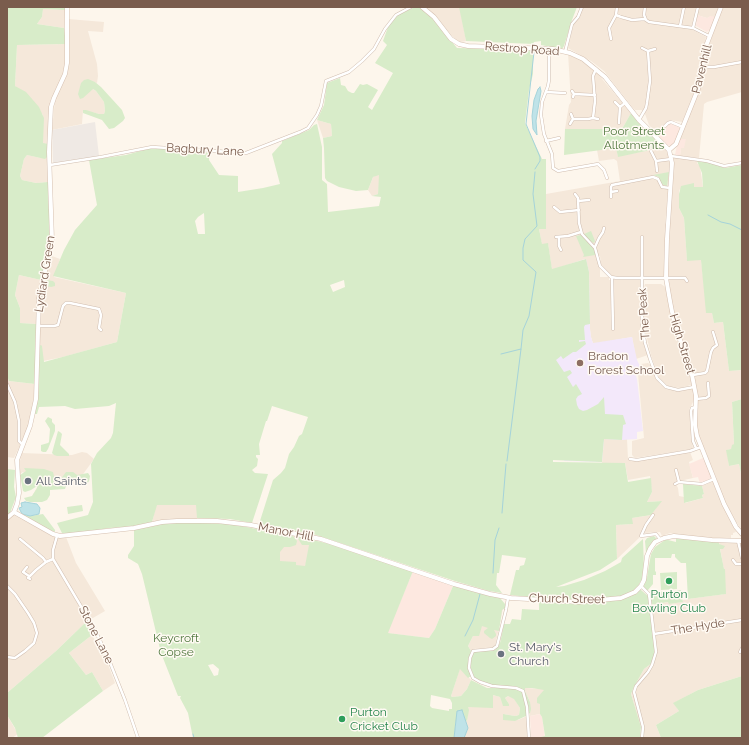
<!DOCTYPE html>
<html>
<head>
<meta charset="utf-8">
<style>
	body { margin:0 }
	#map { position:relative; width:749px; height:745px; overflow:hidden; background:#fdf6ec; font-family:Raleway,sans-serif }
	canvas { display:block }
	.frame { position:absolute; inset:0; border:8px solid #7a5c4d; pointer-events:none }
</style>
</head>
<body>
<div id="map">
<canvas width="749" height="745"></canvas>
<div class="frame"></div>
</div>
<script>
const context = document.querySelector('canvas').getContext('2d');
context.lineJoin = 'round';
function fillPath(path, color) {
  context.fillStyle = color;
  context.fill(path, 'evenodd');
}
function shape(rows) {
  const path = new Path2D();
  for (const r of rows) {
    path.moveTo(r[0], r[1]);
    for (let i = 2; i < r.length; i += 2) path.lineTo(r[i], r[i + 1]);
  }
  return path;
}
function strokePath(path, color, width, dash) {
  context.strokeStyle = color;
  context.lineWidth = width;
  context.lineCap = dash ? 'butt' : 'round';
  context.setLineDash(dash || []);
  context.stroke(path);
}
function drawText(font, color, halo, rows, align = 'center') {
  context.font = font + ' Raleway,sans-serif';
  context.lineWidth = 3;
  context.setLineDash([]);
  context.textBaseline = 'middle';
  context.strokeStyle = halo;
  context.fillStyle = color;
  for (const [text, x, y, turn = 0] of rows) {
    context.save();
    context.translate(x, y);
    context.rotate((+turn || 0) * Math.PI / 180);
    context.textAlign = isNaN(turn) ? turn : align;
    if (halo) context.strokeText(text, 0, 0);
    context.fillText(text, 0, 0);
    context.restore();
  }
}
fillPath(shape([
	[426,7,460,7,466,41,461,42,456,40],
	[583,7,696,7,691,29,706,37,697,85,682,122,670,120,663,126,666,129,659,135,649,125,645,114,642,110,635,110,633,108,604,71,591,61,568,48,574,23],
	[700,7,720,7,717,17,707,18,697,15],
	[723,7,742,7,742,92,707,102,704,104,699,158,680,156,681,148,680,139,700,87,703,79,706,53],
	[43,9,65,10,64,28,37,24,42,17],
	[68,19,104,22,103,32,88,31,97,64,98,76,97,83,94,82,93,89,96,91,104,102,105,111,104,114,99,114,83,110,82,124,52,130,55,100,69,63,69,39],
	[66,44,67,53,64,72,51,101,48,182,36,183,22,180,20,176,24,159,27,155,41,158,43,115,15,86,17,45],
	[568,53,580,59,597,73,631,113,622,129,565,129,569,105,571,102],
	[317,120,331,124,332,136,323,138],
	[660,144,666,150,670,159,666,215,665,223,667,226,666,278,612,278,601,264,600,256,596,256,600,269,600,277,609,277,609,280,640,280,640,331,648,355,636,359,632,337,593,344,591,337,590,329,589,272,585,259,552,270,548,244,542,245,539,229,546,229,546,194,620,181,617,161,614,159,599,161,597,150,616,148,618,156,646,151],
	[674,157,697,161,697,163,700,166,703,187,680,189,679,191,679,208,684,218,687,260,701,259,707,312,712,313,714,323,723,322,729,371,742,370,742,399,732,402,734,444,731,449,727,450,729,466,739,464,742,478,742,530,734,519,722,495,716,477,697,431,696,383,675,320,669,295,668,272,668,234],
	[378,174,380,175,378,194,372,196,368,190,373,177],
	[52,256,60,259,54,277,126,293,117,342,63,357,38,362,39,302,45,275],
	[19,275,41,280,37,297,36,324,20,323,20,308,15,295],
	[645,284,661,284,667,288,693,384,691,385,680,388,673,387,668,386,661,380,657,374,651,355,645,330,643,309,643,291],
	[648,363,651,365,660,384,666,389,678,391,692,388,694,390,694,400,689,410,693,449,635,458,632,455,632,441,644,438,638,374,641,364],
	[7,376,9,381,35,384,32,416,28,428,14,458,7,457],
	[604,439,627,439,628,459,631,461,690,452,693,460,689,462,693,478,675,482,678,488,679,496,684,497,685,503,703,498,702,495,704,494,702,486,714,479,736,532,733,533,733,535,731,535,731,540,686,536,670,533,662,536,660,532,642,533,639,538,617,559,616,525,632,524,632,518,651,515,661,501,647,502,652,492,650,476,628,480,625,463,602,463],
	[82,452,87,453,94,459,81,477,72,485,50,490,32,496,37,488,37,486,23,472,20,474,20,461,22,453,72,455],
	[156,505,197,505,197,519,174,519,152,523],
	[10,513,51,535,60,538,66,537,76,563,105,611,86,622,56,651,7,693,7,515],
	[276,533,311,538,302,583,271,578],
	[719,542,737,542,742,557,742,676,698,690,674,703,679,711,656,725,661,738,640,738,642,732,631,694,634,687,644,669,652,663,650,605,669,602,669,604,683,602,683,600,688,599,725,594,724,570],
	[503,608,495,647,474,649,471,651,468,646,473,636,483,624],
	[92,635,106,659,115,683,103,691,92,672,86,675,69,653],
	[460,668,471,680,467,689,461,696,452,697,451,696],
	[525,688,545,689,540,704,540,714,530,716,530,702,525,691],
	[493,695,500,697,503,705,509,706,509,704,505,698,507,697,508,696,514,698,520,708,519,715,515,716,503,714,518,720,527,716,528,738,464,738,468,728,465,720,467,721,468,707],
	[7,715,18,734,12,738,7,738]
]), '#f5e8da');
fillPath(shape([
	[697,15,707,18,710,16,717,17,712,28,707,32,696,26],
	[669,124,672,124,679,127,680,129,675,144,672,146,667,145,658,136],
	[680,139,686,139,684,148,681,148,680,156,675,155,677,145],
	[703,458,713,478,700,484,698,477,693,478,689,464],
	[413,571,453,586,435,629,429,638,387,633],
	[540,714,542,717,545,737,531,738,530,716]
]), '#fde8e0');
fillPath(shape([
	[95,122,99,156,53,163,52,130]
]), '#efe9e4');
fillPath(shape([
	[586,259,589,272,590,329,591,337,593,343,632,337,637,360,640,366,639,372,636,376,637,379,643,431,637,432,637,439,622,440,604,439,602,462,564,461,527,331,552,270]
]), '#f3e8fa');
fillPath(shape([
	[7,7,65,7,65,10,43,9,42,17,37,24,64,28,66,44,17,45,15,86,26,92,39,107,44,118,43,143,48,144,48,156,45,159,27,155,24,159,20,176,22,180,36,183,48,182,50,238,41,280,19,275,15,295,20,308,20,323,36,324,35,384,9,381,7,376],
	[415,7,420,7,430,15,457,48,536,50,533,52,533,74,529,90,525,123,542,159,546,159,546,229,539,229,542,244,548,243,552,269,586,259,589,272,590,324,585,325,584,327,585,340,579,340,579,342,585,341,586,344,576,352,573,352,563,359,561,356,556,360,564,372,570,370,572,373,567,377,573,387,576,384,582,394,578,396,576,399,577,405,579,409,583,411,587,410,598,404,604,397,605,414,623,415,626,424,623,425,622,440,604,439,602,462,553,460,553,462,625,463,628,482,651,478,652,492,647,502,662,501,651,515,632,518,633,524,616,525,617,559,600,570,556,587,564,586,584,580,605,571,621,562,622,558,643,539,644,568,642,580,639,584,641,590,648,596,653,591,667,592,681,590,683,602,669,604,668,602,650,605,655,656,652,663,644,669,634,687,631,694,641,727,640,738,537,738,545,736,542,717,540,714,540,704,537,703,537,698,544,690,532,688,525,688,525,691,530,702,531,709,530,713,526,716,515,721,503,720,503,714,515,716,519,715,520,708,514,699,508,696,505,698,509,704,509,706,503,706,500,697,493,695,493,708,468,707,469,710,467,721,465,720,462,711,456,721,454,738,193,738,188,713,180,698,181,696,178,696,161,653,142,574,138,564,128,558,128,555,134,546,134,530,170,522,231,524,293,536,297,541,296,545,290,547,284,547,280,552,280,561,296,562,296,565,305,566,309,545,302,545,297,537,299,537,326,543,413,571,388,633,429,638,435,629,453,586,500,598,505,604,505,608,502,610,499,631,494,630,496,634,496,636,492,639,490,638,484,633,484,631,488,628,482,626,479,636,473,636,468,646,471,651,468,662,471,676,468,678,460,669,451,696,452,697,461,696,467,689,471,680,487,688,503,688,485,683,474,677,470,666,473,652,478,650,495,650,500,643,504,624,510,624,512,619,521,620,522,609,539,610,539,598,510,595,516,570,519,570,520,566,524,565,526,558,502,555,499,573,497,573,496,585,502,593,489,591,455,581,313,534,259,524,273,480,281,473,285,468,289,454,294,447,299,436,302,434,308,417,272,406,267,421,266,421,259,444,260,455,256,455,256,457,258,459,257,466,252,470,255,473,268,474,252,523,230,519,197,518,196,505,157,505,152,522,133,527,109,528,76,534,65,534,62,533,57,523,88,515,93,502,91,464,97,453,111,438,113,433,116,403,109,406,75,409,65,406,39,407,37,414,35,414,39,346,41,345,42,346,44,362,117,342,126,293,53,276,64,250,75,230,97,205,89,160,126,155,151,148,209,153,209,160,219,175,238,176,238,192,263,188,280,184,272,154,282,143,282,141,309,130,314,125,317,124,322,147,322,180,327,184,328,212,379,206,381,197,372,196,378,194,379,175,373,177,368,190,356,191,339,187,327,181,325,178,324,148,323,138,332,136,331,124,317,120,324,105,327,83,340,78,341,85,345,86,348,91,352,93,354,93,360,84,363,85,367,84,378,90,368,107,372,110,393,73,375,63,387,45,383,41,388,27,397,15],
	[204,213,205,234,198,234,195,221,198,217],
	[344,280,345,287,333,292,330,285],
	[213,664,219,669,218,675,214,676,208,665],
	[431,695,450,699,452,703,452,709,449,709,449,711,432,708,430,706],
	[459,7,577,7,572,20,564,46,562,49,541,45,541,41,534,42,533,44,466,41],
	[88,79,95,82,101,87,122,110,125,118,123,121,114,128,109,129,102,120,83,113,83,110,86,110,99,114,104,114,105,111,104,102,96,91,93,89,83,98,80,99,78,94,81,83,84,80],
	[631,113,660,144,646,151,618,157,616,148,564,155,565,129,622,129],
	[697,161,704,161,725,168,742,165,742,370,729,371,723,322,714,323,712,313,706,313,701,260,687,261,684,218,679,208,679,194,681,186,694,183,694,187,703,187,702,173],
	[669,172,667,186,661,184,659,177,653,175],
	[591,231,595,241,594,243,590,241,584,234],
	[581,235,593,248,596,252,595,255,583,257,584,255,576,236],
	[46,280,53,281,55,283,55,286,51,287,42,285,43,283],
	[742,399,742,478,739,464,729,466,726,450,731,449,732,445,734,444,732,402],
	[48,417,52,419,52,422,55,425,55,431,48,449,46,452,43,452,41,451,41,445,48,443,49,442,50,429,45,421],
	[58,431,60,432,62,434,60,445,69,454,69,456,57,456,54,455,52,453],
	[24,468,44,469,53,472,55,480,60,480,66,472,73,472,77,475,88,473,90,476,89,481,86,486,73,481,67,483,65,489,50,490,50,495,47,500,42,502,30,502,26,501,24,498,32,496,37,488,37,486,31,490,25,492,23,491,20,475,26,471],
	[7,469,15,470,14,487,16,497,10,513,7,515],
	[683,484,702,486,704,494,702,495,703,498,684,503],
	[82,505,83,511,68,514,67,507],
	[20,514,30,516,43,514,55,530,55,532,29,520],
	[654,536,657,539,646,553,645,541,647,538],
	[676,538,719,542,719,544,725,546,723,549,720,549,724,569,725,569,726,594,688,599,686,563,681,563,675,557,675,554,672,554,671,558,655,558,655,571,656,572,656,575,653,575,653,584,648,590,646,590,644,587,644,584,647,577,651,554,655,547,665,540,668,540,676,542],
	[677,572,677,589,661,590,660,573],
	[86,622,92,635,69,653,86,675,92,672,103,691,42,738,18,738,15,728,7,715,7,693,56,651],
	[742,676,742,738,661,738,656,725,679,711,673,703,698,690]
]), '#d8ecc9');
const water = shape([
	[540,87,541,91,536,121,537,135,533,129,532,116,534,100,538,89,540,87],
	[25,502,37,504,40,508,39,514,30,516,22,514,19,508,22,507,21,503,25,502],
	[462,710,468,728,464,738,454,738,457,711,462,710]
]);
fillPath(water, '#bfe3e8');
strokePath(water, '#a5d3da', 1);
strokePath(shape([
	[535,169,540,161,540,157,526,124,534,52,536,49],
	[708,215,721,222,730,224,742,230],
	[521,349,523,330,529,316,536,272,523,260,523,248,525,239,537,226,533,194,535,172],
	[501,354,521,349,507,461],
	[502,513,506,464],
	[493,573,495,540,499,528],
	[465,636,473,620,480,594],
	[193,734,194,738]
]), '#a5d3da', 1);
const street = shape([
	[617,7,616,15,621,17,632,20,645,19],
	[645,7,644,15,646,20,649,22,693,28],
	[698,7,693,28,709,36],
	[680,26,684,7],
	[611,39,609,28,616,15],
	[642,48,648,51],
	[549,49,549,80,548,86,542,102,541,115,544,134,552,154,553,168,558,171,598,164,604,170,607,178],
	[565,52,572,24,578,17,582,7],
	[702,67,714,67,742,62],
	[572,91,574,94,573,97],
	[546,92,565,93],
	[574,94,595,95],
	[615,102,620,107],
	[593,118,598,119],
	[573,119,588,119,593,118,595,101,593,76,596,69],
	[639,120,646,108,647,103,650,81,648,51,655,49],
	[619,123,620,107,625,103],
	[570,124,573,119,571,114],
	[665,126,668,123,671,122,683,127],
	[546,141,559,138],
	[651,151,656,161],
	[671,156,707,161,724,166,742,163],
	[50,165,101,157,152,147,246,153,300,132,308,128,317,115,321,106,326,81,349,72,362,61,374,49,385,29,396,15,411,7],
	[657,171,656,161,671,159],
	[611,192,617,191],
	[575,194,578,198,579,223,582,234,595,248,600,266,611,277,617,278,685,278,687,281],
	[611,197,611,187,612,185,653,177,658,179,662,187,670,188],
	[578,201,589,200],
	[554,207,560,212,579,210],
	[556,237,568,236,581,232],
	[559,237,559,246,561,250],
	[642,237,642,324,645,343,650,359,657,378,666,387,678,390,694,387],
	[595,247,599,238,603,232,604,228],
	[612,278,613,329],
	[38,326,54,326,58,325,63,306,66,303,70,303,99,309,101,315,99,328,101,330],
	[693,375,705,373,707,371,711,352,713,348,717,345,713,332],
	[7,384,15,402,19,421,19,441,23,445],
	[696,399,706,398,709,396,708,383],
	[696,407,692,408,691,411,693,441,696,448],
	[630,459,637,460,690,451,701,447],
	[679,482,702,484,714,479],
	[675,484,679,482,676,470],
	[653,515,646,525,641,536,656,534,660,539],
	[57,536,53,550,53,559,95,630,107,655,125,700,138,738],
	[20,539,43,558,46,562],
	[738,541,742,558],
	[733,560,736,564,742,564],
	[27,567,23,572,29,576],
	[30,579,28,578,36,570,46,562,53,559],
	[7,586,15,594,28,613,34,623,37,633,34,643,25,651,15,658,7,657],
	[641,586,649,594,656,652,652,665,648,672,636,686,634,692,643,727,642,738],
	[508,598,506,610,497,646,493,649,473,651,470,658,469,668,473,678,480,682,492,686,516,688,523,691,527,707,529,738],
	[654,634,742,620],
	[740,652,742,648]
]);
const secondary = shape([
	[422,7,434,17,451,39,459,44,468,46,553,49,570,53,583,59,605,77,639,120,669,150,672,163,667,239,666,278,670,301,674,322,692,375,696,396,695,425,697,436,724,504,736,527,742,534],
	[669,150,676,144,698,89,706,46,721,7],
	[14,512,53,534,60,536,134,528,162,522,177,521,217,521,251,525,321,539,454,584,490,594,511,598,579,602,621,598,635,592,641,586,644,580,647,556,650,549,655,542,664,538,674,536,712,540,742,541],
	[7,518,14,512,17,504,19,493,17,460,30,426,36,399,39,298,52,240,49,152,51,107,54,98,65,74,67,63,67,7]
]);
strokePath(street, '#d1beb0', 3.5);
strokePath(secondary, '#d6c0b0', 5);
strokePath(street, '#fff', 2.5);
strokePath(secondary, '#fff', 4);
for (const [x, y, r, color] of [
	[580,363,4,"#8d6e63"],
	[28,481,4,"#6b7280"],
	[669,581,4,"#2e9e5b"],
	[501,654,4,"#6b7280"],
	[342,719,4,"#2e9e5b"]
]) {
  const dot = new Path2D();
  dot.arc(x, y, r, 0, 2 * Math.PI);
  context.fillStyle = color;
  context.fill(dot);
  strokePath(dot, '#fffaf3', 1.5);
}
drawText('12px', '#7a5c4d', '#fffaf3', [
	["Restrop Road",522,49,4],
	["Pavenhill",702,69,-76],
	["Bagbury Lane",205,150,3],
	["Lydiard Green",45,274,-81],
	["The Peak",644,314,-94],
	["High Street",682,344,73],
	["Manor Hill",286,532,11],
	["Church Street",567,599,1],
	["The Hyde",698,627,-9],
	["Stone Lane",96,635,63]
]);
drawText('12px', '#537a41', '#fffaf3', [
	["Poor Street",634,131],
	["Allotments",634,145],
	["Keycroft",176,638],
	["Copse",176,652]
]);
drawText('12px', '#785e54', '#fffaf3', [
	["Bradon",588,356],
	["Forest School",588,370]
], 'left');
drawText('12px', '#5b616d', '#fffaf3', [
	["All Saints",36,481],
	["St. Mary's",509,647],
	["Church",509,661]
], 'left');
drawText('12px', '#27864d', '#fffaf3', [
	["Purton",669,594],
	["Bowling Club",669,608],
	["Purton",350,712,"left"],
	["Cricket Club",350,726,"left"]
]);
</script>
</body>
</html>
